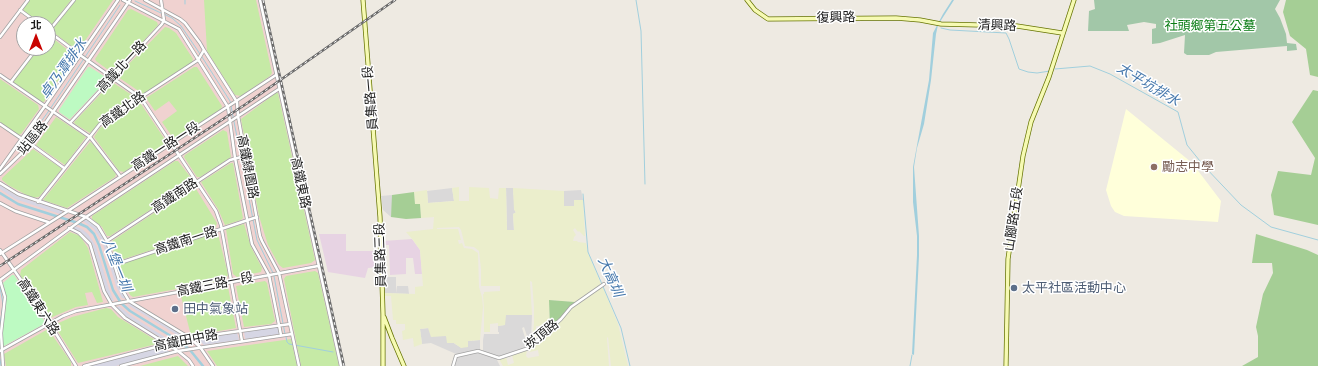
<!DOCTYPE html>
<html>
<head>
<meta charset="utf-8">
<style>
	body { margin:0 }
	#map { position:relative; width:1318px; height:366px; overflow:hidden; background:#eeeae2; font-family:Arial,"Noto Sans TC",sans-serif }
	canvas { display:block }
	.north { position:absolute; left:16px; top:16px; width:40px; height:40px; box-sizing:border-box; background:#fff; border:1px solid #a4a4a4; border-radius:50%; rotate:0deg; font-size:11px; font-weight:700; line-height:16px; text-align:center; color:#1c1c1c }
	.north::after { content:''; display:block; margin:auto; width:14px; height:18px; background:#c90300; clip-path:polygon(50% 0,100% 100%,50% 72%,0 100%) }
</style>
</head>
<body>
<div id="map">
<canvas width="1318" height="366"></canvas>
<div class="north">北</div>
</div>
<script>
const context = document.querySelector('canvas').getContext('2d');
context.lineJoin = 'round';
function fillPath(path, color) {
  context.fillStyle = color;
  context.fill(path, 'evenodd');
}
function shape(rows) {
  const path = new Path2D();
  for (const r of rows) {
    path.moveTo(r[0], r[1]);
    for (let i = 2; i < r.length; i += 2) path.lineTo(r[i], r[i + 1]);
  }
  return path;
}
function strokePath(path, color, width, dash) {
  context.strokeStyle = color;
  context.lineWidth = width;
  context.lineCap = dash ? 'butt' : 'round';
  context.setLineDash(dash || []);
  context.stroke(path);
}
function drawText(font, color, halo, rows, align = 'center') {
  context.font = font + ' Arial,"Noto Sans TC",sans-serif';
  context.lineWidth = 3;
  context.setLineDash([]);
  context.textBaseline = 'middle';
  context.strokeStyle = halo;
  context.fillStyle = color;
  for (const [text, x, y, turn = 0] of rows) {
    context.save();
    context.translate(x, y);
    context.rotate((+turn || 0) * Math.PI / 180);
    context.textAlign = isNaN(turn) ? turn : align;
    if (halo) context.strokeText(text, 0, 0);
    context.fillText(text, 0, 0);
    context.restore();
  }
}
fillPath(shape([
	[452,188,454,201,428,203,427,191],
	[506,188,513,188,515,211,516,213,513,214,514,230,507,230],
	[581,190,583,200,574,200,574,206,564,206,564,191],
	[392,195,392,208,391,217,383,210,381,196],
	[384,277,396,277,396,293,397,286,408,286,409,294,384,293],
	[505,315,532,315,531,339,528,339,524,327,522,328,528,347,500,357,483,352,483,340,484,334,499,334,499,332,498,332,498,326,504,325],
	[429,328,446,336,455,344,462,348,468,341,480,340,480,350,456,354,431,343,422,344,420,329],
	[479,352,496,358,500,366,454,366,457,358,459,356]
]), '#dad9d9');
fillPath(shape([
	[0,0,262,0,281,83,342,366,0,366],
	[24,24,48,24,48,48,24,48]
]), '#f0d2d0');
fillPath(shape([
	[319,234,346,234,346,251,378,251,378,267,368,268,365,278,328,272],
	[412,239,420,250,422,274,415,274,413,258,406,258,406,274,390,275,389,245,383,245,383,241]
]), '#e7d3e3');
fillPath(shape([
	[1126,109,1191,162,1199,172,1221,201,1218,222,1124,216,1115,212,1111,206,1106,190]
]), '#ffffda');
fillPath(shape([
	[459,187,459,201,469,201,469,187,489,188,490,198,498,199,499,188,506,188,507,230,514,230,513,214,516,212,514,210,513,188,564,191,564,206,574,206,574,200,583,200,585,236,584,236,579,231,578,232,575,228,573,230,576,235,574,237,573,241,577,241,578,242,586,243,588,253,601,284,575,303,575,302,549,300,550,327,540,335,540,326,536,326,536,339,532,342,534,323,534,307,532,282,530,281,532,315,506,315,505,325,498,326,498,323,490,324,490,332,484,332,484,310,483,294,484,294,484,292,500,291,500,286,481,286,481,269,479,251,474,247,465,246,461,230,459,227,437,228,437,229,458,229,461,240,458,240,459,244,462,243,464,248,472,249,478,253,479,287,482,297,483,307,480,340,468,341,468,347,461,348,454,343,447,343,446,336,431,337,428,328,420,329,422,344,414,347,413,338,403,340,402,331,405,330,405,324,396,324,396,320,393,320,391,296,384,296,384,293,415,294,415,287,423,286,420,250,413,240,406,232,433,229,434,217,421,218,420,204,415,204,414,192,427,190,428,203,454,201,452,188],
	[602,285,618,324,628,366,611,366,608,337,607,338,609,366,503,366,499,359,506,357,508,365,514,363,512,355,527,350,526,356,528,358,539,356,538,350,530,352,529,349,566,315,573,307]
]), '#ebeecc');
fillPath(shape([
	[30,0,71,0,50,27,48,28,48,24,40,24,24,12,23,8],
	[76,0,113,0,78,51,53,32,53,29],
	[204,0,256,0,272,73,270,76,241,96,235,95,207,51],
	[131,9,157,22,158,25,115,72,111,72,96,61,95,59,128,10],
	[165,27,169,28,176,33,193,59,192,62,143,94,118,77,118,75],
	[50,36,73,54,74,57,44,102,42,102,14,83,14,81,39,48,48,48,48,37],
	[194,67,197,67,222,106,221,109,175,139,173,138,162,122,177,111,169,101,155,111,146,98],
	[0,79,38,105,39,109,21,134,18,135,0,122],
	[112,82,135,97,135,100,106,118,97,125,90,133,75,124,74,122,79,117],
	[276,93,278,93,315,260,311,263,283,268,279,265,268,245,259,216,241,119],
	[138,103,141,104,166,141,166,144,124,172,119,171,94,137,100,128],
	[56,117,86,137,65,165,36,145],
	[223,130,227,132,231,157,200,177,197,177,184,157,185,155],
	[90,142,92,143,116,174,115,177,67,208,43,200],
	[33,149,61,168,61,170,39,197,32,198,8,185,2,180,2,178],
	[175,161,178,161,192,179,190,184,110,236,107,236,102,227,92,219,92,216],
	[231,163,233,163,243,218,241,220,225,225,218,209,201,182],
	[193,187,196,189,217,223,215,229,118,261,116,260,111,243,112,241],
	[244,224,251,247,262,268,261,272,237,277,233,274,226,229],
	[70,232,80,236,88,248,103,302,97,303,92,292,85,293,88,305,76,307,50,318,20,275,21,270],
	[215,233,218,234,228,274,226,280,133,297,130,295,120,275,119,267,121,264],
	[315,271,318,273,339,366,301,366,284,279,286,276],
	[265,281,267,283,275,321,271,324,244,327,236,286],
	[228,287,236,328,191,336,181,296],
	[106,308,111,309,118,317,157,341,157,344,78,363,54,325,72,317],
	[48,329,71,362,71,366,6,366,4,354],
	[291,339,297,366,217,366,207,351],
	[178,356,188,366,139,366,140,366]
]), '#c6eaa6');
fillPath(shape([
	[1286,0,1318,0,1318,77,1310,75,1306,49,1290,36,1283,12],
	[1313,90,1318,91,1318,225,1274,215,1271,195,1278,171,1311,175,1315,158,1292,122],
	[414,192,415,204,420,204,421,218,406,219,391,217,392,195],
	[1256,234,1307,250,1318,255,1318,366,1242,366,1258,357,1258,336,1256,327,1263,294,1273,273,1272,263,1252,263],
	[549,300,575,302,575,303,562,317,550,327]
]), '#a5ce95');
fillPath(shape([
	[1094,0,1280,0,1275,9,1280,18,1286,34,1287,43,1296,44,1297,50,1287,51,1287,46,1216,52,1209,55,1187,55,1184,53,1185,35,1160,43,1152,44,1152,29,1156,28,1156,24,1144,22,1127,25,1129,31,1088,31,1089,11,1095,9]
]), '#a2c7a8');
fillPath(shape([
	[88,67,90,67,107,78,107,80,70,119,69,119,59,112,59,110],
	[12,275,14,275,45,322,44,324,4,346,3,346,2,334,6,306,5,291,3,283]
]), '#bdfac2');
fillPath(shape([
	[0,185,17,196,62,211,62,213,60,214,15,199,0,189],
	[86,219,93,224,100,230,105,240,118,283,126,299,122,298,116,286,102,241,94,229,83,221],
	[75,226,82,229,88,234,96,246,109,289,114,301,111,301,106,291,92,244,84,235,73,228],
	[132,303,184,336,185,338,182,338,128,305],
	[119,306,130,315,171,341,168,342,125,316,116,308],
	[278,327,279,334,246,339,245,338,244,332],
	[237,333,239,339,238,340,204,345,198,339],
	[162,347,170,352,116,366,89,366]
]), '#d6d6e4');
fillPath(shape([
	[952,0,954,0,938,25,936,34,931,80,924,124,917,148,914,167,919,236,919,256,914,355,912,354,917,255,917,236,913,202,913,167,929,80,933,33,943,14]
]), '#a1cfdd');
strokePath(shape([
	[636,0,641,31,645,184],
	[135,1,161,13],
	[185,4,185,0],
	[164,14,172,18,181,26,200,54],
	[941,28,950,30,1006,33,1009,39,1019,69,1028,72,1037,73,1050,71],
	[202,57,230,101,257,240,273,273],
	[1055,69,1090,66,1110,74,1178,112,1187,145,1204,166,1241,205,1271,227,1318,240],
	[25,144,48,112,120,5],
	[583,194,588,252,621,328,630,366],
	[274,276,285,334],
	[0,287,3,304,0,324],
	[286,337,287,342,289,344,333,352],
	[0,359,1,366],
	[910,366,912,355]
]), '#a1cfdd', 1);
strokePath(shape([
	[0,193,18,204,78,223,87,227,94,234,99,245,113,290,121,303,130,311,179,341,190,350,203,366]
]), '#a1cfdd', 2.5);
const street = shape([
	[123,0,179,29,228,107,235,158,252,244,269,275,281,335],
	[145,0,180,19,185,23,200,43,204,50,237,102,238,116,260,236,262,241,279,273,299,366],
	[260,0,341,366],
	[20,10,39,24],
	[48,31,80,55,141,98,216,211,221,225,242,341],
	[48,32,74,0],
	[0,37,28,0],
	[0,75,90,137,120,176],
	[11,82,37,48],
	[70,123,162,24,164,20,161,0],
	[0,124,22,139],
	[31,144,64,168],
	[0,169,45,106,118,0],
	[0,174,31,144,130,0],
	[0,183,18,194,86,217,98,226,107,241,119,280,123,291,129,301,190,338,200,347,213,366],
	[38,202,100,124,198,60,204,50],
	[0,203,15,211,48,222],
	[69,228,79,233,90,244,104,291,112,305,125,318,178,351,189,360,193,366],
	[107,241,230,160,245,156],
	[0,250,35,300,76,366],
	[0,254,68,211,276,75],
	[114,265,257,217],
	[0,280,80,221,279,89],
	[0,280,5,297,1,333,3,366],
	[0,351,63,316,76,311,318,266],
	[84,366,190,338,290,324],
	[121,366,178,351,292,334],
	[453,366,456,356,478,351,499,358,529,348,561,319,571,307,604,284]
]);
const secondary = shape([
	[363,0,380,217,383,314,383,366],
	[747,0,755,10,768,19,896,18,920,20,941,24,1017,26,1062,33],
	[384,317,392,338,404,366],
	[1006,366,1008,259,1023,156,1031,122,1049,77,1074,0]
]);
strokePath(street, '#a3a3a3', 4);
strokePath(secondary, '#667403', 5);
strokePath(street, '#fff', 2.5);
strokePath(secondary, '#f6fab3', 3.5);
const rail = shape([
	[263,0,344,366],
	[0,266,246,104,395,0]
]);
strokePath(rail, '#6a6a6a', 2.5);
strokePath(rail, '#fff', 1, [3]);
for (const [x, y, r, color] of [
	[1154,167,4,"#8d6e63"],
	[1014,288,4,"#5c6f8a"],
	[175,309,4,"#5c6f8a"]
]) {
  const dot = new Path2D();
  dot.arc(x, y, r, 0, 2 * Math.PI);
  context.fillStyle = color;
  context.fill(dot);
  strokePath(dot, '#fff', 1.5);
}
drawText('13px', '#1c1c1c', '#fff', [
	["復興路",836,18,-1],
	["清興路",997,26,2],
	["高鐵北一路",122,67,-47],
	["員集路一段",371,98,-95],
	["高鐵北路",123,110,-35],
	["站區路",33,138,-51],
	["高鐵一路一段",166,147,-33],
	["高鐵綠園路",247,167,79],
	["高鐵東路",300,183,78],
	["高鐵南路",175,196,-33],
	["山腳路五段",1014,219,-82],
	["高鐵南一路",186,241,-18],
	["員集路三段",381,255,-92],
	["高鐵三路一段",215,285,-11],
	["高鐵東六路",38,307,57],
	["崁頂路",542,335,-39],
	["高鐵田中路",186,341,-11]
]);
drawText('13px', '#097c14', '#fff', [
	["社頭鄉第五公墓",1210,26]
]);
drawText('13px', '#785e54', '#fff', [
	["勵志中學",1162,167]
], 'left');
drawText('13px', '#4e5e75', '#fff', [
	["太平社區活動中心",1022,288],
	["田中氣象站",183,309]
], 'left');
drawText('italic 14px', '#4779ad', '#fff', [
	["卓乃潭排水",64,69,-55],
	["太平坑排水",1148,85,31],
	["八堡一圳",116,265,68],
	["大高圳",610,277,66]
]);
</script>
</body>
</html>
